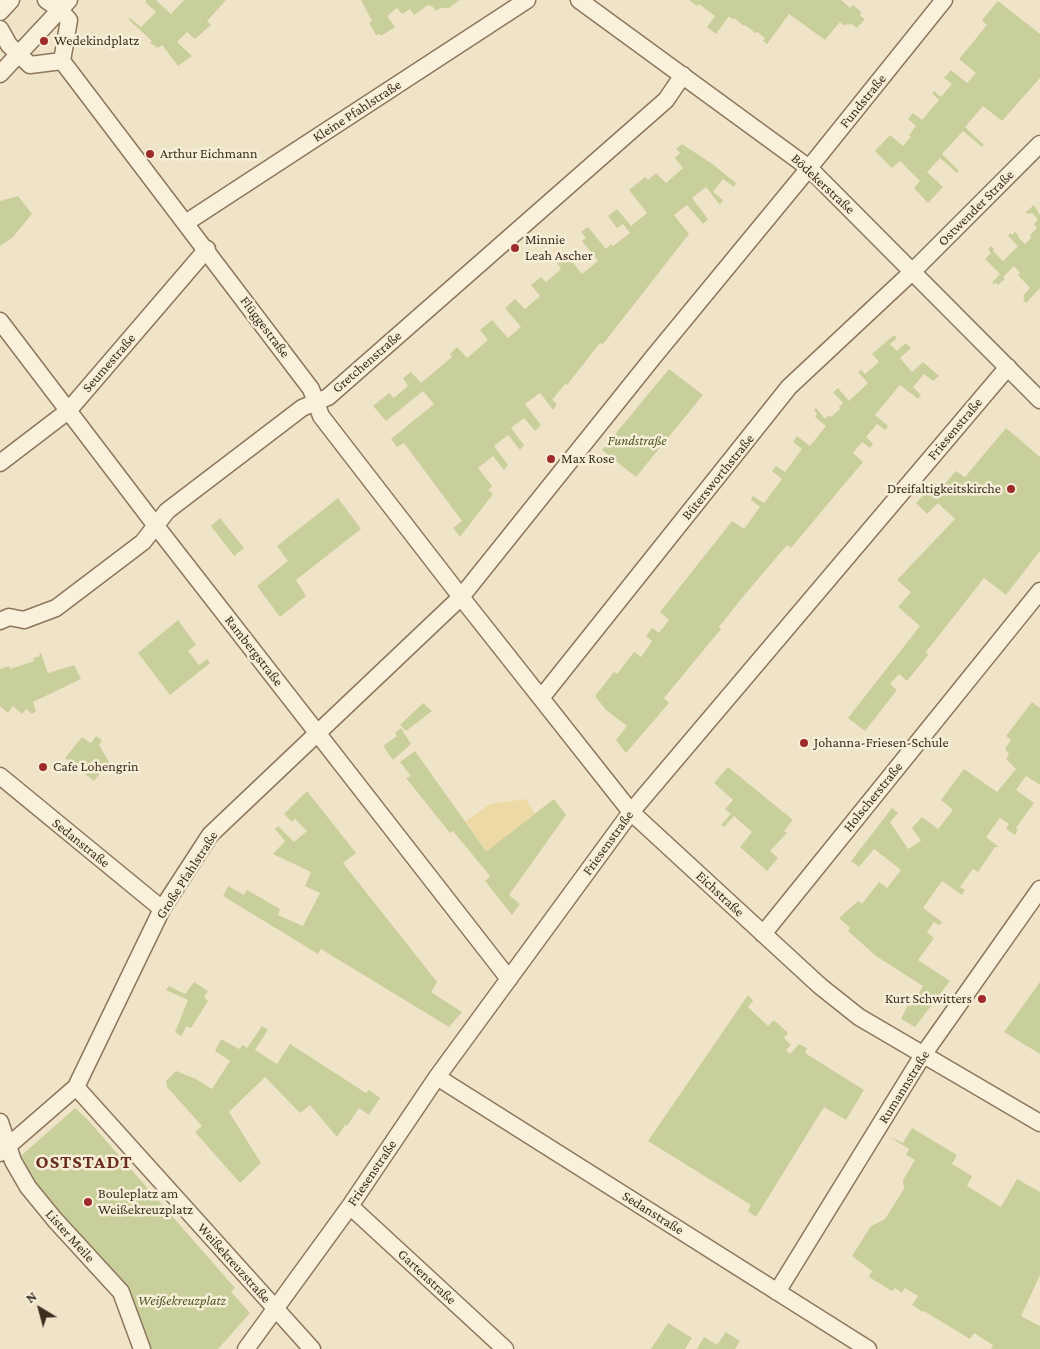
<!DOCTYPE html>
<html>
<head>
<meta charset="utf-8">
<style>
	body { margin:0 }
	#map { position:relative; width:1040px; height:1349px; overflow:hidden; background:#f0e4c8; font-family:"Crimson Pro",serif }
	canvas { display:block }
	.north { position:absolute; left:15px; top:1284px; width:50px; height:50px; -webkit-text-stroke:4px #f7eed8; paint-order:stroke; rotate:323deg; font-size:14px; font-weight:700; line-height:20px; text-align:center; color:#3d2e20 }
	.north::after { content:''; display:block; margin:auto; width:18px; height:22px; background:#3d2e20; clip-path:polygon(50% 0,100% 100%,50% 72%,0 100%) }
</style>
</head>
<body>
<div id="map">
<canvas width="1040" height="1349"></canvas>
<div class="north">N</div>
</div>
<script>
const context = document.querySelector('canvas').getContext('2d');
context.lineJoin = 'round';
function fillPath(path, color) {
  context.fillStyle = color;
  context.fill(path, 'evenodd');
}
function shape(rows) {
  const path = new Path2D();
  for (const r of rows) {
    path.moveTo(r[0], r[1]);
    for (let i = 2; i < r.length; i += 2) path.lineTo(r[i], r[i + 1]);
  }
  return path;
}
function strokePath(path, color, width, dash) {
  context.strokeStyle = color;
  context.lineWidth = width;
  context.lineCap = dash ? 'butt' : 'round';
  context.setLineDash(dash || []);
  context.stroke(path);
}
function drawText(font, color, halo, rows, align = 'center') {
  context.font = font + ' "Crimson Pro",serif';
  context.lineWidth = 5;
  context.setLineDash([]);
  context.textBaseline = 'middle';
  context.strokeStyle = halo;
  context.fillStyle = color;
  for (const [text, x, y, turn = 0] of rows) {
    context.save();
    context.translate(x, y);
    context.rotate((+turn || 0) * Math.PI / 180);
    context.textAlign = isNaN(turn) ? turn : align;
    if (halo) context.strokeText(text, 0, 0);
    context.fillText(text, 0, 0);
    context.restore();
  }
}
fillPath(shape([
	[147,0,156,0,171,14,184,0,226,0,207,21,211,25,195,39,187,32,177,42,192,56,178,66,162,45,158,48,150,43,152,41,128,19,130,18,141,27,156,12,145,2],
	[361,0,460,0,449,8,441,8,435,11,433,7,428,5,414,15,410,9,402,14,397,8,387,16,395,27,381,36,379,34,376,35,369,23,372,21],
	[689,0,841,0,850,8,853,5,861,12,860,16,865,19,857,28,852,24,843,25,840,22,825,40,789,14,767,44,763,41,765,38,757,32,755,33,745,25,744,26,734,18,732,19,729,16,716,34,707,27,715,16,699,4,697,6],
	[998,1,1040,34,1040,78,1002,121,983,106,965,127,984,145,982,147,963,131,942,154,959,171,957,173,940,158,927,172,943,187,928,203,914,188,920,181,900,161,892,168,875,151,890,135,903,146,911,137,909,135,916,126,908,119,913,113,922,120,939,100,932,93,934,91,941,97,952,84,944,78,951,70,967,83,976,73,959,59,987,25,982,20],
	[682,144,711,163,736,183,734,187,723,179,713,192,723,200,720,205,706,187,692,198,708,219,703,224,687,205,674,215,689,234,603,344,600,343,567,385,565,384,552,400,557,404,553,410,540,393,525,404,541,425,535,431,524,418,511,428,524,445,520,450,508,435,494,446,508,465,504,470,493,456,478,468,492,486,488,490,493,494,460,537,453,528,462,521,404,443,397,447,391,439,434,404,423,391,386,421,373,406,389,393,394,398,408,386,403,378,411,372,421,383,452,357,450,354,457,347,467,358,488,340,480,330,492,320,508,338,521,327,505,308,515,299,525,309,540,296,531,285,541,277,546,282,561,269,557,263,567,255,582,274,598,261,582,241,586,238,581,232,588,227,606,249,611,244,613,246,630,233,623,224,617,228,608,216,617,209,631,226,647,213,629,190,645,177,648,180,656,173,666,183,683,168,675,158,680,153,676,149],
	[18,196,32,214,13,237,0,246,0,201],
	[1034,205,1040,215,1040,288,1026,303,1023,300,1025,298,1023,296,1030,288,1018,275,1020,273,1014,266,1003,277,1005,279,998,285,996,283,994,284,992,283,1000,274,985,259,991,253,988,249,991,246,994,249,993,251,1003,261,1018,246,1008,236,1010,233,1012,235,1015,232,1018,235,1018,237,1025,244,1031,238,1030,235,1037,228,1034,224,1038,219,1032,213,1028,214,1026,212],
	[894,335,897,338,890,344,897,351,906,343,911,348,900,358,912,372,923,362,939,376,933,381,924,374,913,387,921,395,918,399,900,385,875,415,888,426,885,430,877,424,866,437,873,444,870,448,862,442,853,453,863,462,791,548,787,545,742,598,719,627,721,629,664,698,669,703,626,753,616,740,627,726,606,710,595,696,614,672,617,674,634,652,641,657,652,641,646,636,652,628,659,633,669,620,660,612,732,521,744,529,760,507,751,500,752,497,753,496,764,503,782,479,772,471,776,466,785,472,802,449,793,442,797,436,810,446,826,426,815,417,817,414,814,410,816,408,825,419,829,415,831,417,840,409,839,407,843,403,833,392,836,390,838,388,849,401,868,383,858,372,861,370,865,374,879,362,872,354],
	[669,369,703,395,636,477,602,450],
	[1006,428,1040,457,1040,551,1006,595,984,578,926,652,928,655,907,681,899,674,890,684,897,690,865,731,848,718,920,626,898,607,911,592,897,580,955,519,938,503,927,514,916,503,935,483,941,488,956,471,965,477],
	[338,498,361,529,296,580,306,596,280,617,257,586,288,561,277,546],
	[220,518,244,548,234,556,211,526],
	[178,620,196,645,188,651,199,665,207,659,210,663,170,695,138,653],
	[41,653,48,673,74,665,81,679,33,702,36,711,32,714,26,709,22,714,13,706,8,713,0,706,0,669,9,666,10,669,34,661,33,658,40,656,39,654],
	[1032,702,1040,708,1040,785,1026,776,1016,790,1034,803,1016,828,1018,830,1015,835,1006,829,1009,824,1000,818,986,837,999,847,995,847,978,872,973,869,960,887,965,890,962,895,942,881,923,908,942,922,939,925,934,922,927,932,934,938,918,960,950,981,915,1027,901,1019,908,1005,911,1006,923,986,876,956,848,931,850,928,839,918,858,901,862,904,879,882,887,888,901,870,874,849,859,867,851,861,892,808,898,813,890,822,908,849,921,841,912,828,922,817,938,829,953,810,941,800,964,769,997,792,1016,769,1006,759,1009,754,1005,749,1011,740,1006,736],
	[423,703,432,711,406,731,400,725],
	[401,728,411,744,393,760,383,746,397,736,395,733],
	[96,736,102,740,99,745,109,762,94,781,65,758,82,737,91,743],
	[415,751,486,851,554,799,566,815,509,895,520,904,512,915,485,881,490,876,453,831,450,833,406,778,411,776,400,762],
	[728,767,793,820,784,831,787,833,770,851,778,858,767,871,740,847,752,832,734,816,724,827,721,825,731,814,725,809,733,800,714,783],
	[307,791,356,853,343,863,437,982,431,992,462,1012,449,1027,321,949,318,954,223,896,228,886,244,895,247,890,280,909,278,915,303,926,320,893,305,886,311,872,273,854,285,841,275,829,278,826,294,842,307,831,295,819,292,822,284,814],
	[194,982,208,991,204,997,208,1001,191,1028,187,1026,181,1036,175,1032,188,1000,166,990,169,986,185,994],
	[1040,982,1040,1054,1004,1032],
	[748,995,753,1001,748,1007,768,1026,774,1020,788,1033,784,1038,791,1045,786,1050,790,1054,799,1044,807,1048,805,1053,864,1090,846,1120,824,1107,756,1217,748,1211,751,1205,648,1141],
	[262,1026,268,1030,255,1050,277,1064,290,1044,366,1093,369,1090,380,1098,369,1115,359,1108,347,1126,345,1125,337,1137,310,1105,300,1113,265,1077,229,1112,261,1163,240,1183,195,1132,202,1126,167,1087,166,1081,176,1071,196,1079,212,1089,230,1061,215,1051,221,1039,239,1049,243,1045,247,1048],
	[75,1108,87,1119,235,1288,231,1292,250,1313,218,1349,148,1349,127,1291,35,1185,21,1156],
	[912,1128,957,1155,952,1164,972,1176,967,1186,1001,1207,1017,1179,1040,1192,1040,1275,1021,1316,1040,1326,1040,1349,991,1349,993,1345,974,1333,970,1339,924,1311,923,1312,912,1305,918,1296,905,1288,902,1293,895,1288,892,1291,869,1277,872,1271,852,1256,871,1226,885,1219,904,1189,903,1180,915,1160,906,1155,909,1149,888,1136,903,1143],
	[668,1323,692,1338,685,1349,651,1349],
	[726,1332,740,1341,735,1349,697,1349,704,1337,717,1345]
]), '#c9cf9b');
fillPath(shape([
	[526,799,535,814,487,851,465,822,490,804]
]), '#ecd9a5');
const minor = shape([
	[579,0,809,168,1040,400],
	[0,12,11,0],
	[0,29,9,45,30,65,62,61,69,20,60,10,46,0],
	[62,61,311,389,321,416,461,597,631,812,820,986,859,1017,1040,1123],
	[0,74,69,0],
	[187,222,527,0],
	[0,321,156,526,509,979],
	[0,463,68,411,207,249],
	[0,621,9,617,24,620,56,608,143,542,167,511,302,408,328,397,666,100,683,75],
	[541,698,789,387,912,272,1040,144],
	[0,776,162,909],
	[763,934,1040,591],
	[437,1077,868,1349],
	[76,1087,312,1349],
	[0,1122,13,1161,28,1187,55,1220,121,1292,142,1349],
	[0,1153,76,1087,162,909,210,835,461,597,655,355,809,168,944,0],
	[350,1206,505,1349],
	[777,1292,923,1055,1040,889],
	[246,1349,350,1206,437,1077,631,812,1008,367]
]);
strokePath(minor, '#8d765c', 19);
strokePath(minor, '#faf1dc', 16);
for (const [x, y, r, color] of [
	[44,41,5,"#9e2a2b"],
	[150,154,5,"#9e2a2b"],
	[515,248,5,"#9e2a2b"],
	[551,459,5,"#9e2a2b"],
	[1011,489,5,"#9e2a2b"],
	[804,743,5,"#9e2a2b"],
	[43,767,5,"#9e2a2b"],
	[982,999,5,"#9e2a2b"],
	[88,1202,5,"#9e2a2b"]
]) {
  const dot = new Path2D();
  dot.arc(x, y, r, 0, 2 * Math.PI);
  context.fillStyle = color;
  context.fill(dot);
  strokePath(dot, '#f7eed8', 2);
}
drawText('14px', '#3d2e20', '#f7eed8', [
	["Wedekindplatz",54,41],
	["Arthur Eichmann",160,154],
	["Minnie",525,240],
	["Leah Ascher",525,256],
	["Max Rose",561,459],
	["Dreifaltigkeitskirche",1001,489,"right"],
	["Johanna-Friesen-Schule",814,743],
	["Cafe Lohengrin",53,767],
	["Kurt Schwitters",972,999,"right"],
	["Bouleplatz am",98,1194],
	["Weißekreuzplatz",98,1210]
], 'left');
drawText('14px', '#3d2e20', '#f7eed8', [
	["Fundstraße",863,101,-51],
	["Kleine Pfahlstraße",357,111,-33],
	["Bödekerstraße",823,184,43],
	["Ostwender Straße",976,208,-45],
	["Flüggestraße",265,327,53],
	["Gretchenstraße",367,362,-41],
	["Seumestraße",109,363,-49],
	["Friesenstraße",955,429,-50],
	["Bütersworthstraße",718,477,-51],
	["Rambergstraße",254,651,52],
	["Holscherstraße",873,797,-51],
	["Sedanstraße",81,843,39],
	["Friesenstraße",608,843,-54],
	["Große Pfahlstraße",187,875,-57],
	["Eichstraße",720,894,43],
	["Rumannstraße",904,1087,-58],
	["Friesenstraße",372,1173,-56],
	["Sedanstraße",653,1213,32],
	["Lister Meile",70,1236,48],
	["Weißekreuzstraße",234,1263,48],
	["Gartenstraße",427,1277,43]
]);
drawText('italic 14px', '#4d5a26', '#f7eed8', [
	["Fundstraße",637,441],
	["Weißekreuzplatz",182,1301]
]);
context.letterSpacing = '1px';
drawText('bold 19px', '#6b2e1e', '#f7eed8', [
	["OSTSTADT",84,1162]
]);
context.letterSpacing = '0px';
</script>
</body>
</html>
